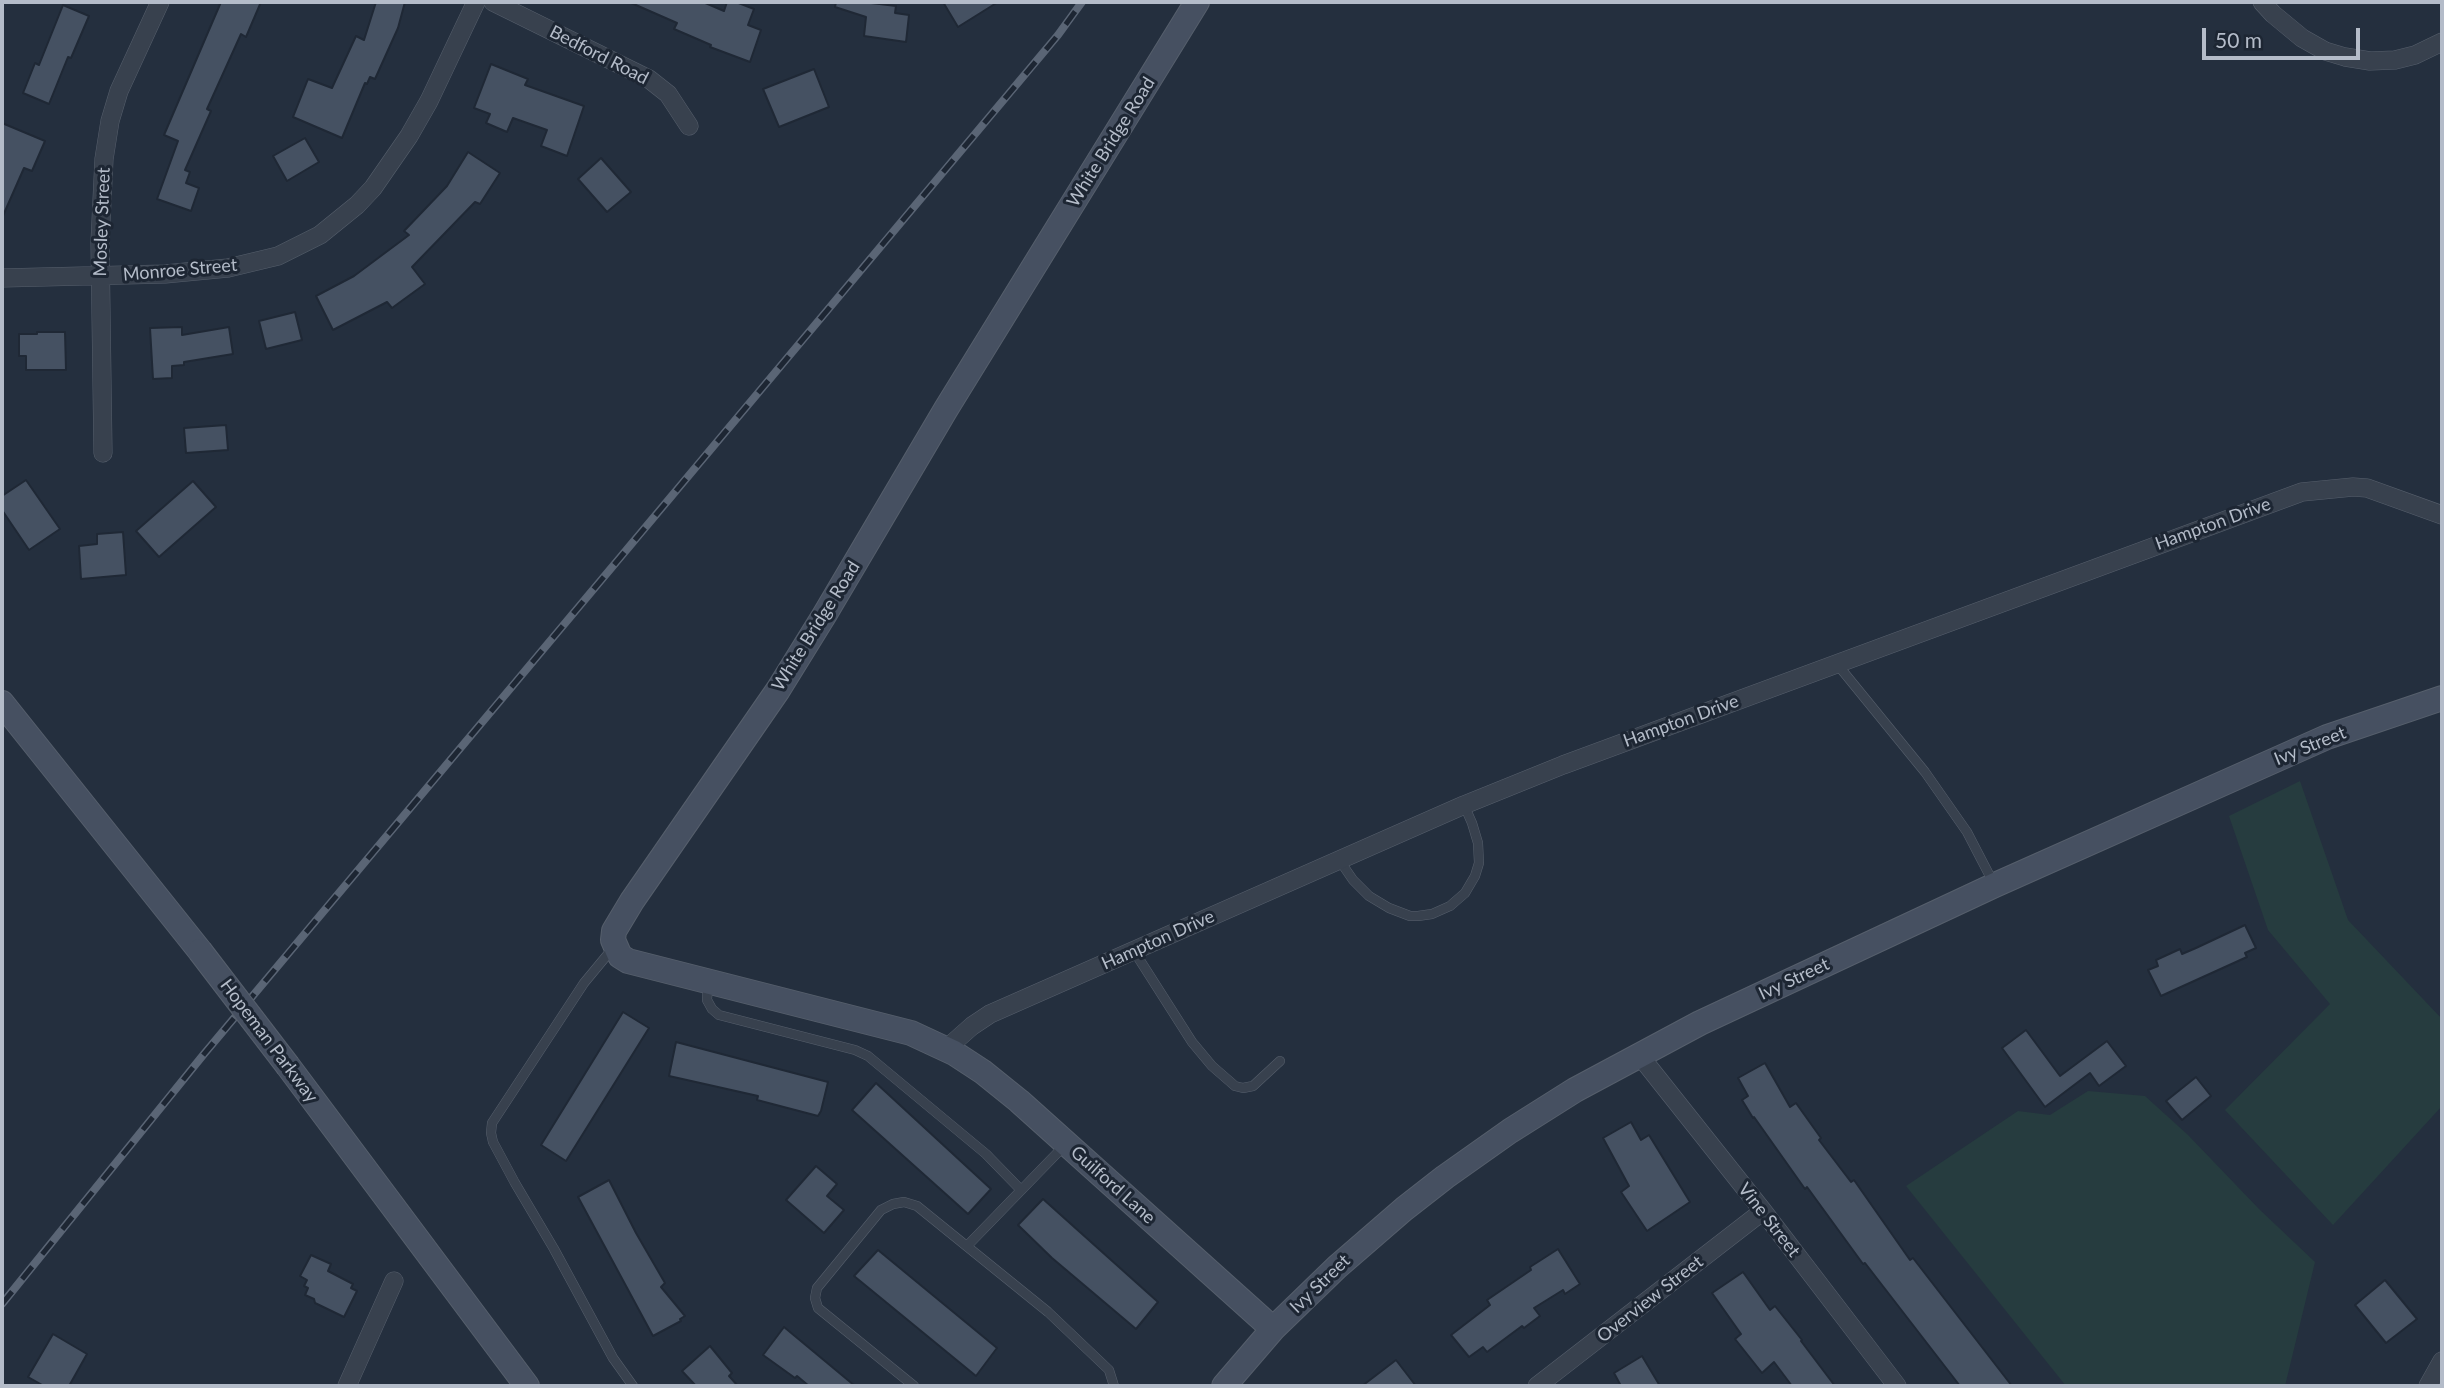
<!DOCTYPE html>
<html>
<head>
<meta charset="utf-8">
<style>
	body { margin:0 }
	#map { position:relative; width:2444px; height:1388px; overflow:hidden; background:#242f3e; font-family:Lato,sans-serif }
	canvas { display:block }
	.frame { position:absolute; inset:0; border:4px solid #b4bcc9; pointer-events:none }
	.scale { position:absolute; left:2202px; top:28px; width:158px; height:32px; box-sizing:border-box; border:4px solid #b4bcc9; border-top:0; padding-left:9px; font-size:21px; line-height:24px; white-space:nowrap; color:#b4bcc9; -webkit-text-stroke:5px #1d2633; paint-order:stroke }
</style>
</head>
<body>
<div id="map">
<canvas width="2444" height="1388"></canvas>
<div class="frame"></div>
<div class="scale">50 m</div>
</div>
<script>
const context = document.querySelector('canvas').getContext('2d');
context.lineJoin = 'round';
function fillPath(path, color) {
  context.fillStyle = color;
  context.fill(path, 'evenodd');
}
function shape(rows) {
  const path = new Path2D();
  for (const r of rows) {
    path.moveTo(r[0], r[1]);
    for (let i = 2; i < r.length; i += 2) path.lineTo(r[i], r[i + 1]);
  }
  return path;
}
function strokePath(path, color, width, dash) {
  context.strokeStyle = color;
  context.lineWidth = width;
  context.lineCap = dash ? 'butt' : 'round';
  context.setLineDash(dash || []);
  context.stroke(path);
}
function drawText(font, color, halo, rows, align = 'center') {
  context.font = font + ' Lato,sans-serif';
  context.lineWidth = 6;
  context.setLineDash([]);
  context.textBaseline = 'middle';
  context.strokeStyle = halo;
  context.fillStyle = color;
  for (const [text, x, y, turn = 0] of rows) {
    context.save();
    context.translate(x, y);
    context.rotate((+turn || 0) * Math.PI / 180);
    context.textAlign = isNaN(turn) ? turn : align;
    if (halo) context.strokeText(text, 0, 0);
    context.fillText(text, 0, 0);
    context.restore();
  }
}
fillPath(shape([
	[2300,781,2348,920,2442,1019,2442,1106,2333,1225,2225,1110,2330,1004,2268,930,2229,816],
	[2088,1091,2145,1096,2188,1135,2259,1209,2315,1262,2285,1386,2066,1386,1906,1186,2018,1111,2050,1115]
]), '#263c3f');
const building = shape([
	[221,2,261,2,246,37,241,34,207,109,211,111,185,170,190,172,186,183,199,188,191,211,157,199,178,141,164,135,221,2],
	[376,2,405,2,398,28,375,79,370,77,367,84,365,83,342,138,293,117,308,79,332,88,356,36,364,40,376,2],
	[629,2,703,2,724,11,727,2,736,2,754,9,748,25,761,30,750,62,710,47,711,45,674,29,677,23,629,2],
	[836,2,863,2,896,6,895,13,909,15,906,42,864,36,866,17,835,7,836,2],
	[943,2,998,2,958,27,943,2],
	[63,5,89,16,71,58,68,57,49,104,23,93,35,63,39,65,63,5],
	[491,64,528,79,525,85,584,106,567,156,541,146,547,130,513,118,507,132,486,123,490,114,474,108,491,64],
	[814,69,829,107,779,127,763,89,814,69],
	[2,123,45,141,32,171,24,168,2,218,2,123],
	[305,138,319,162,287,181,273,156,305,138],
	[468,152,500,173,480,204,475,202,412,267,425,284,392,308,387,302,333,330,316,296,354,276,409,235,404,231,447,186,468,152],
	[601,158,631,192,607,212,578,179,601,158],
	[295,312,302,340,266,349,259,321,295,312],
	[182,327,182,335,229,327,233,354,184,362,184,365,172,366,172,378,153,379,150,328,182,327],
	[37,332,65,332,66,370,26,370,26,356,19,356,19,334,37,334,37,332],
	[226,425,228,450,186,453,184,428,226,425],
	[26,480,60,529,29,550,2,510,2,496,26,480],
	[193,481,216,507,159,557,136,531,193,481],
	[123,532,126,575,81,579,79,546,97,544,97,534,123,532],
	[2245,925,2256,948,2245,953,2247,957,2161,996,2148,970,2158,966,2156,960,2180,949,2182,954,2196,948,2245,925],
	[623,1012,649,1028,566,1161,541,1145,623,1012],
	[2026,1030,2060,1076,2107,1041,2126,1066,2099,1086,2090,1073,2045,1107,2002,1048,2026,1030],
	[676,1042,828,1082,821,1111,818,1116,757,1100,758,1096,669,1076,676,1042],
	[1765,1063,1790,1107,1796,1103,1821,1138,1819,1140,1851,1182,1854,1180,1910,1260,1913,1258,2012,1386,1960,1386,1865,1263,1863,1264,1807,1187,1805,1189,1754,1117,1753,1118,1742,1100,1748,1096,1738,1078,1765,1063],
	[2196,1077,2211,1096,2182,1120,2166,1101,2196,1077],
	[876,1083,991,1189,968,1214,852,1110,876,1083],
	[1631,1122,1641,1140,1649,1135,1690,1202,1647,1231,1621,1192,1629,1186,1603,1138,1631,1122],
	[816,1166,837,1184,827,1196,844,1210,824,1233,786,1200,816,1166],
	[609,1180,636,1233,665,1283,661,1287,685,1316,680,1319,681,1321,653,1336,578,1197,609,1180],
	[1043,1199,1158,1302,1136,1329,1052,1258,1018,1225,1043,1199],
	[1558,1249,1580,1284,1565,1294,1563,1290,1534,1308,1540,1316,1524,1328,1522,1326,1487,1352,1483,1347,1469,1357,1451,1335,1490,1305,1487,1300,1531,1270,1530,1267,1558,1249],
	[878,1250,997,1348,976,1376,854,1276,878,1250],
	[311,1255,331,1264,328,1271,353,1284,351,1288,357,1291,344,1317,315,1303,314,1299,305,1295,308,1288,304,1286,307,1280,300,1276,311,1255],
	[1743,1272,1770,1310,1775,1306,1802,1340,1801,1341,1835,1386,1792,1386,1774,1362,1762,1373,1735,1339,1741,1334,1712,1293,1743,1272],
	[2385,1280,2417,1319,2386,1343,2355,1305,2385,1280],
	[784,1327,855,1386,809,1386,797,1376,795,1378,763,1355,784,1327],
	[53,1334,87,1354,69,1386,44,1386,28,1377,53,1334],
	[710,1346,732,1373,729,1376,738,1386,696,1386,682,1371,710,1346],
	[1642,1356,1660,1386,1621,1386,1614,1373,1642,1356],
	[1396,1360,1416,1386,1362,1386,1396,1360]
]);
fillPath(building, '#455162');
strokePath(building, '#1f2835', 2);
const lane = shape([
	[1837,664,1925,772,1967,832,1994,884],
	[1340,861,1353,880,1369,896,1389,908,1410,916,1418,916,1432,914,1450,906,1465,893,1475,876,1479,863,1478,843,1472,823,1464,805],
	[613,948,584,983,492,1123,491,1133,493,1142,515,1183,554,1249,613,1358,633,1386],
	[1134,951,1192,1042,1212,1066,1235,1086,1243,1088,1253,1086,1280,1061],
	[708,983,707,1000,712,1009,719,1015,855,1050,868,1056,986,1154,1021,1190],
	[967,1246,1065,1145],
	[914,1386,818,1308,815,1298,817,1288,881,1210,893,1204,904,1202,917,1206,1048,1312,1109,1370,1114,1386]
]);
const street = shape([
	[493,2,649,79,668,94,689,126],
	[2262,2,2273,14,2302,38,2325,51,2345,57,2370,61,2395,60,2415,55,2442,42],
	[2,278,165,274,228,268,278,256,320,235,357,205,373,188,409,136,429,101,476,2],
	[103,453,100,242,104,159,110,121,119,91,160,2],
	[946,1049,972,1026,990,1014,1464,805,1563,765,2302,492,2353,487,2367,488,2442,515],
	[1640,1056,1763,1211,1897,1386],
	[347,1386,394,1281],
	[1537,1386,1763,1211],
	[2428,1386,2442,1361]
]);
const secondary = shape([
	[1197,2,946,409,825,614,778,690,632,901,614,931,613,940,620,956,628,961,911,1033,954,1053,983,1072,1019,1101,1273,1329],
	[2,703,200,951],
	[288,1066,527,1386],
	[1224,1386,1273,1329,1337,1267,1404,1209,1445,1177,1510,1131,1575,1090,1700,1023,1995,885,2327,737,2442,698]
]);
strokePath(lane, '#565f6c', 10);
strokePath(street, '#565f6c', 19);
strokePath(secondary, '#565f6c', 26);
strokePath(lane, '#38414e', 9);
strokePath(street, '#38414e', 18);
strokePath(secondary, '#465061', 24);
const rail = shape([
	[2,1304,204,1054,1058,35,1082,2]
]);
strokePath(rail, '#5a6575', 8);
strokePath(rail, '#1d2633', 5, [16]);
const secondaryBridge = shape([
	[200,951,288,1066]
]);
strokePath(secondaryBridge, '#565f6c', 26, []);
strokePath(secondaryBridge, '#465061', 24);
drawText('18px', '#b4bcc9', '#1d2633', [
	["Bedford Road",599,55,27],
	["White Bridge Road",1111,142,-58],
	["Mosley Street",102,222,-88],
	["Monroe Street",180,270,-5],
	["Hampton Drive",2213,524,-20],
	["White Bridge Road",816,626,-58],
	["Hampton Drive",1681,721,-20],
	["Ivy Street",2310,746,-22],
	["Hampton Drive",1158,940,-24],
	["Ivy Street",1794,979,-25],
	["Hopeman Parkway",269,1041,53],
	["Guilford Lane",1113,1185,42],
	["Vine Street",1769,1220,52],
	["Ivy Street",1320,1284,-44],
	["Overview Street",1650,1299,-38]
]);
</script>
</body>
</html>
